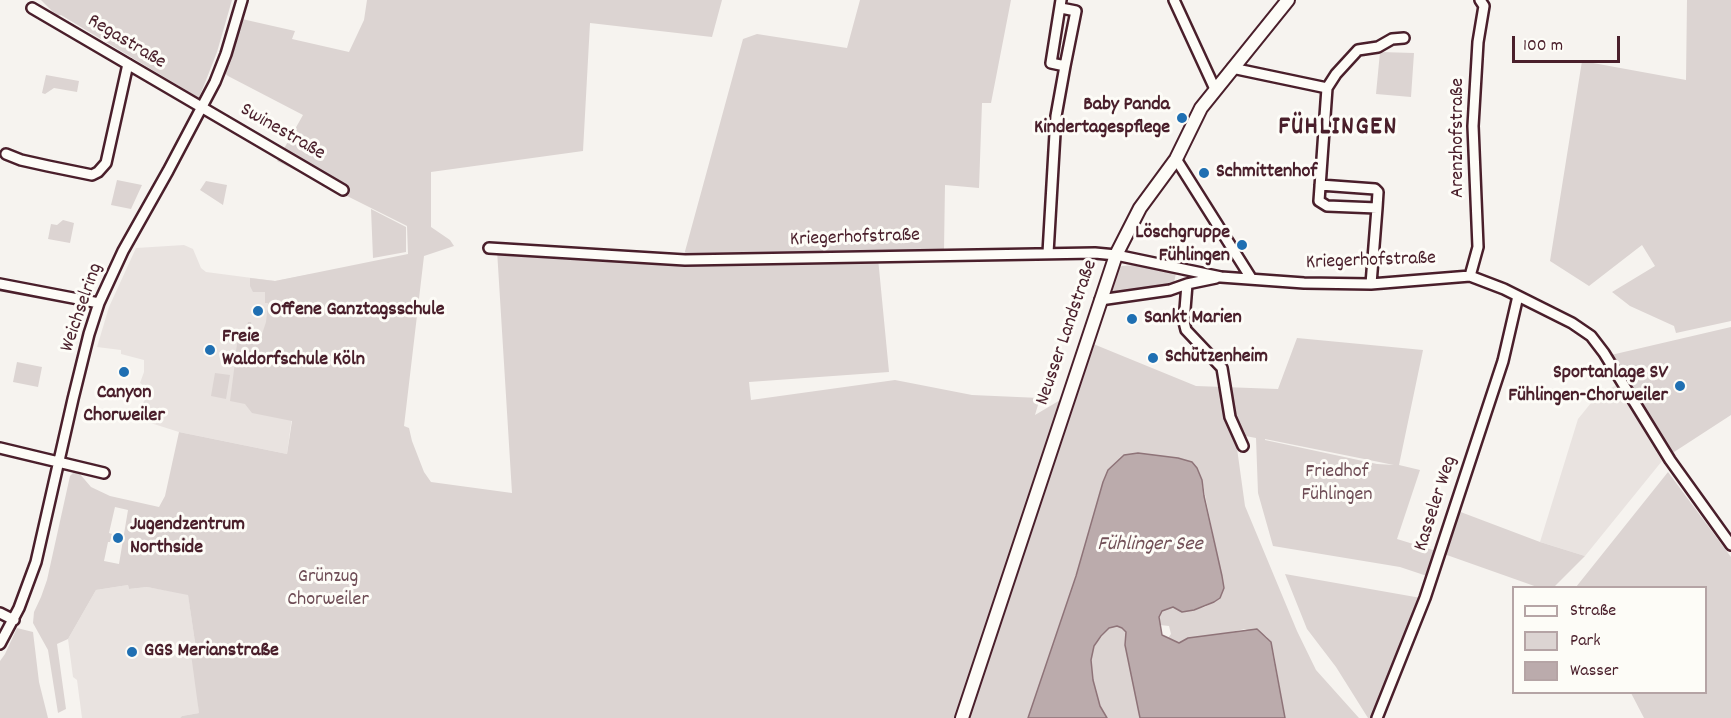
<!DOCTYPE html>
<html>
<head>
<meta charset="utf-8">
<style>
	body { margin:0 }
	#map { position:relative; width:1731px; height:718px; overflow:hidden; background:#f6f3ef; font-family:Dekko,sans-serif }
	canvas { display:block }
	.legend { position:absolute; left:1512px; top:586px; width:195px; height:108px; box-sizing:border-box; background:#fdfcf7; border:2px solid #b5a4a5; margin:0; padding:8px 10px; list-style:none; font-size:18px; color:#4a1f2b }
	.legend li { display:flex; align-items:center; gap:12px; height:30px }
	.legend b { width:30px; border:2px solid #b5a4a5 }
	.scale { position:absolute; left:1512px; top:36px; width:108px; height:27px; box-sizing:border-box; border:3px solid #4a1f2b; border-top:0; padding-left:8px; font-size:18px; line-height:21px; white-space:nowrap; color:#4a1f2b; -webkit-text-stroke:4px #fdfcf7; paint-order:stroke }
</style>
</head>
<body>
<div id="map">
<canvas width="1731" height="718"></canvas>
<ul class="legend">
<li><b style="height:8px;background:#fdfcf7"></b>Straße</li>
<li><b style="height:16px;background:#dcd4d2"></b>Park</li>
<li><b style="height:16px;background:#bbabac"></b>Wasser</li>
</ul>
<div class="scale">100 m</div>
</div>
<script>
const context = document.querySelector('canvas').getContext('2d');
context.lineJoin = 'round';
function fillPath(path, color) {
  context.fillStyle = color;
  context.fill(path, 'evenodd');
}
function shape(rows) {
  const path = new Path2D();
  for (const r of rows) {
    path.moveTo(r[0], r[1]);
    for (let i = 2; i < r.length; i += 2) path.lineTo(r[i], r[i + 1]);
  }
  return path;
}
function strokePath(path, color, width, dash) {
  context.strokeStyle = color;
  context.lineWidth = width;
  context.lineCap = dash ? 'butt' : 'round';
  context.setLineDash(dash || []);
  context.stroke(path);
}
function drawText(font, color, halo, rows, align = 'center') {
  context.font = font + ' Dekko,sans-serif';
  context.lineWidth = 6;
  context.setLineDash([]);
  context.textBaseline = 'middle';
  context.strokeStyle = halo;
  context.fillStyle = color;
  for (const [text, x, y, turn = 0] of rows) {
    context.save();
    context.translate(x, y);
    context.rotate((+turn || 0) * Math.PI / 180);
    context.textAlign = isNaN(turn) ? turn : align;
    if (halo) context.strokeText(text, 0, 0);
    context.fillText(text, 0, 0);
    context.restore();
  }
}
fillPath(shape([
	[184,245,193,249,201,268,206,272,275,281,311,274,287,454,179,432,138,419,148,389,140,383,144,372,144,360,121,354,121,350,97,347,109,307,136,248],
	[1616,385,1662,461,1585,556,1540,542,1578,419,1595,398],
	[128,585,129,589,147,587,188,594,196,649,199,713,182,716,180,718,82,718,77,680,73,677,68,639,96,590]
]), '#e9e3e0');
fillPath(shape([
	[41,0,232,0,217,52,199,98,61,15,57,16],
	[367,0,722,0,712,37,590,23,583,151,431,172,431,227,450,240,454,246,424,256,404,426,409,428,412,441,424,472,431,482,512,493,497,250,636,260,878,258,889,372,749,382,751,400,895,380,972,395,1040,398,1035,415,1072,393,1086,341,1196,386,1278,389,1297,338,1423,350,1399,465,1420,470,1397,539,1436,551,1427,576,1400,567,1273,546,1258,493,1256,438,1235,434,1245,506,1297,631,1316,670,1359,718,1285,718,1274,654,1271,642,1266,636,1245,629,1179,643,1168,638,1171,634,1169,626,1160,625,1159,617,1162,611,1173,607,1182,612,1205,607,1220,598,1224,588,1202,480,1103,482,1076,576,1028,718,180,718,182,716,199,713,191,654,196,649,188,595,147,587,129,589,128,585,96,590,68,639,57,644,66,709,58,713,48,650,33,623,34,612,41,597,47,580,70,476,74,472,79,473,91,487,110,496,159,507,165,496,179,432,287,454,292,421,252,413,245,404,230,401,235,362,238,361,240,357,236,351,238,337,244,338,248,322,251,322,252,331,262,334,266,322,268,303,265,303,265,292,253,292,250,286,250,278,275,281,408,254,407,226,277,161,303,115,228,76,223,71,242,19,295,31,292,39,349,52,364,20],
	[1265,440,1265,439,1394,465,1377,464],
	[115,507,128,510,119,564,104,561,108,542,110,542,112,534,109,533],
	[860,0,1011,0,991,103,982,103,979,188,945,185,944,249,782,256,696,257,684,255,743,39,757,34,847,48],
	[1687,0,1731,0,1731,321,1676,333,1674,326,1630,306,1612,292,1655,266,1642,245,1589,286,1550,261,1582,61,1686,80],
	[1380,52,1414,53,1411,97,1376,94],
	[46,75,79,81,77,92,54,88,45,94,42,93],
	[117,180,142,185,131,209,111,205],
	[206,181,227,185,223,205,200,190],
	[371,209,406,227,406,252,373,258],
	[63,220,74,223,70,243,48,239,51,224,57,225],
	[1136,263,1176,273,1174,283,1166,287,1113,295,1110,291,1118,268,1122,266,1136,265],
	[1731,327,1731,415,1671,454,1610,357,1611,355],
	[17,362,42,367,38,387,13,382],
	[215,373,230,375,226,399,211,396],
	[1668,472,1731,557,1731,718,1644,718,1631,693,1706,692,1706,588,1576,587],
	[1458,511,1540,542,1585,556,1554,587,1540,588,1444,554],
	[1285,574,1421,598,1372,718,1368,718,1336,667,1307,629],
	[1118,626,1122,628,1126,632,1125,645,1140,718,1107,718,1100,706,1093,680,1091,660,1094,646,1109,628],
	[17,628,33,632,39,682,48,718,0,718,0,661,5,654]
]), '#dcd4d2');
const water = shape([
	[1138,453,1178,458,1192,462,1197,468,1202,480,1204,496,1222,576,1224,588,1220,598,1214,602,1194,610,1182,612,1173,607,1162,611,1159,617,1162,635,1179,643,1188,638,1257,629,1271,642,1285,718,1140,718,1125,645,1126,632,1122,628,1117,626,1109,628,1101,636,1094,646,1091,660,1093,680,1100,706,1107,718,1028,718,1076,576,1103,482,1108,470,1124,455,1138,453]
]);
fillPath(water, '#bbabac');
strokePath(water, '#8e7378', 1.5);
const minor = shape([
	[1174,0,1215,89],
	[32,8,343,190],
	[1061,8,1076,11,1065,66],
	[1232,68,1327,88,1319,201,1327,206,1377,208,1371,284],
	[1327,88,1336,74,1358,50,1378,47,1392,39,1404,38],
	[6,154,21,160,48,166,92,175,98,172,106,163,128,64],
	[1176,159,1251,278],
	[1320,185,1375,189,1378,192,1377,208],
	[489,248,685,260,1095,253,1116,255,1221,277,1304,283,1371,284,1470,276,1504,289,1572,323,1591,336,1604,353,1670,460,1731,545],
	[1048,253,1056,116,1065,66,1051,63,1061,0],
	[1470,276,1478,247,1473,126,1478,42,1484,6,1480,0],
	[0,284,99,303],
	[1187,284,1184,322,1186,330,1222,368,1230,417,1243,446],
	[1100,300,1170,290,1187,284,1216,278],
	[0,448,104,473],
	[0,613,14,620],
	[0,644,19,608,36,562,73,399,89,334,99,303,123,251,168,171,215,82,226,54,242,0],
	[1377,718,1425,598,1503,361,1518,296]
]);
const major = shape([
	[962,718,1116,255,1140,208,1176,159,1201,108,1288,0]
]);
strokePath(minor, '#4a1f2b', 14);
strokePath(major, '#4a1f2b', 16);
strokePath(minor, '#fdfcf7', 9);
strokePath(major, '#fdfcf7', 12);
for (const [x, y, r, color] of [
	[1182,118,6,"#1f6fb2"],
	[1204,173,6,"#1f6fb2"],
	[1242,245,6,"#1f6fb2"],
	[258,311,6,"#1f6fb2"],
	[1132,319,6,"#1f6fb2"],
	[210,350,6,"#1f6fb2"],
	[1153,358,6,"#1f6fb2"],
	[124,372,6,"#1f6fb2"],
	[1680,386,6,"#1f6fb2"],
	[118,538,6,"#1f6fb2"],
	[132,652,6,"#1f6fb2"]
]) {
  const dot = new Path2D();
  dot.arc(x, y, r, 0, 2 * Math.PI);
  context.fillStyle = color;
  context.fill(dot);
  strokePath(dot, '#fdfcf7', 2);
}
drawText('20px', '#4a1f2b', '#fdfcf7', [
	["Regastraße",126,43,31],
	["Swinestraße",282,133,30],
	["Arenzhofstraße",1459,138,-90],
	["Kriegerhofstraße",855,239,-2],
	["Kriegerhofstraße",1371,262,-2],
	["Weichselring",83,308,-71],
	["Neusser Landstraße",1068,333,-71],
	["Kasseler Weg",1437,504,-72]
]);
drawText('bold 20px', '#4a1f2b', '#fdfcf7', [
	["Baby Panda",1170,106,"right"],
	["Kindertagespflege",1170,129,"right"],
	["Schmittenhof",1216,173],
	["Löschgruppe",1230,234,"right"],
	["Fühlingen",1230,257,"right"],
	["Offene Ganztagsschule",270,311],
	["Sankt Marien",1144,319],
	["Freie",222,338],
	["Waldorfschule Köln",222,361],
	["Schützenheim",1165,358],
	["Sportanlage SV",1668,374,"right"],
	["Fühlingen-Chorweiler",1668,397,"right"],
	["Canyon",124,394,"center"],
	["Chorweiler",124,417,"center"],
	["Jugendzentrum",130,526],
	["Northside",130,549],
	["GGS Merianstraße",144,652]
], 'left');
drawText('20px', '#6e4c55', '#fdfcf7', [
	["Friedhof",1337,473],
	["Fühlingen",1337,496],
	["Grünzug",328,578],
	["Chorweiler",328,601]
]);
drawText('italic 21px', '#725058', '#fdfcf7', [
	["Fühlinger See",1150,546]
]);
context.letterSpacing = '1.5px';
drawText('bold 26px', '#4a1f2b', '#fdfcf7', [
	["FÜHLINGEN",1338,129]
]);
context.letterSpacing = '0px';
</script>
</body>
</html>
